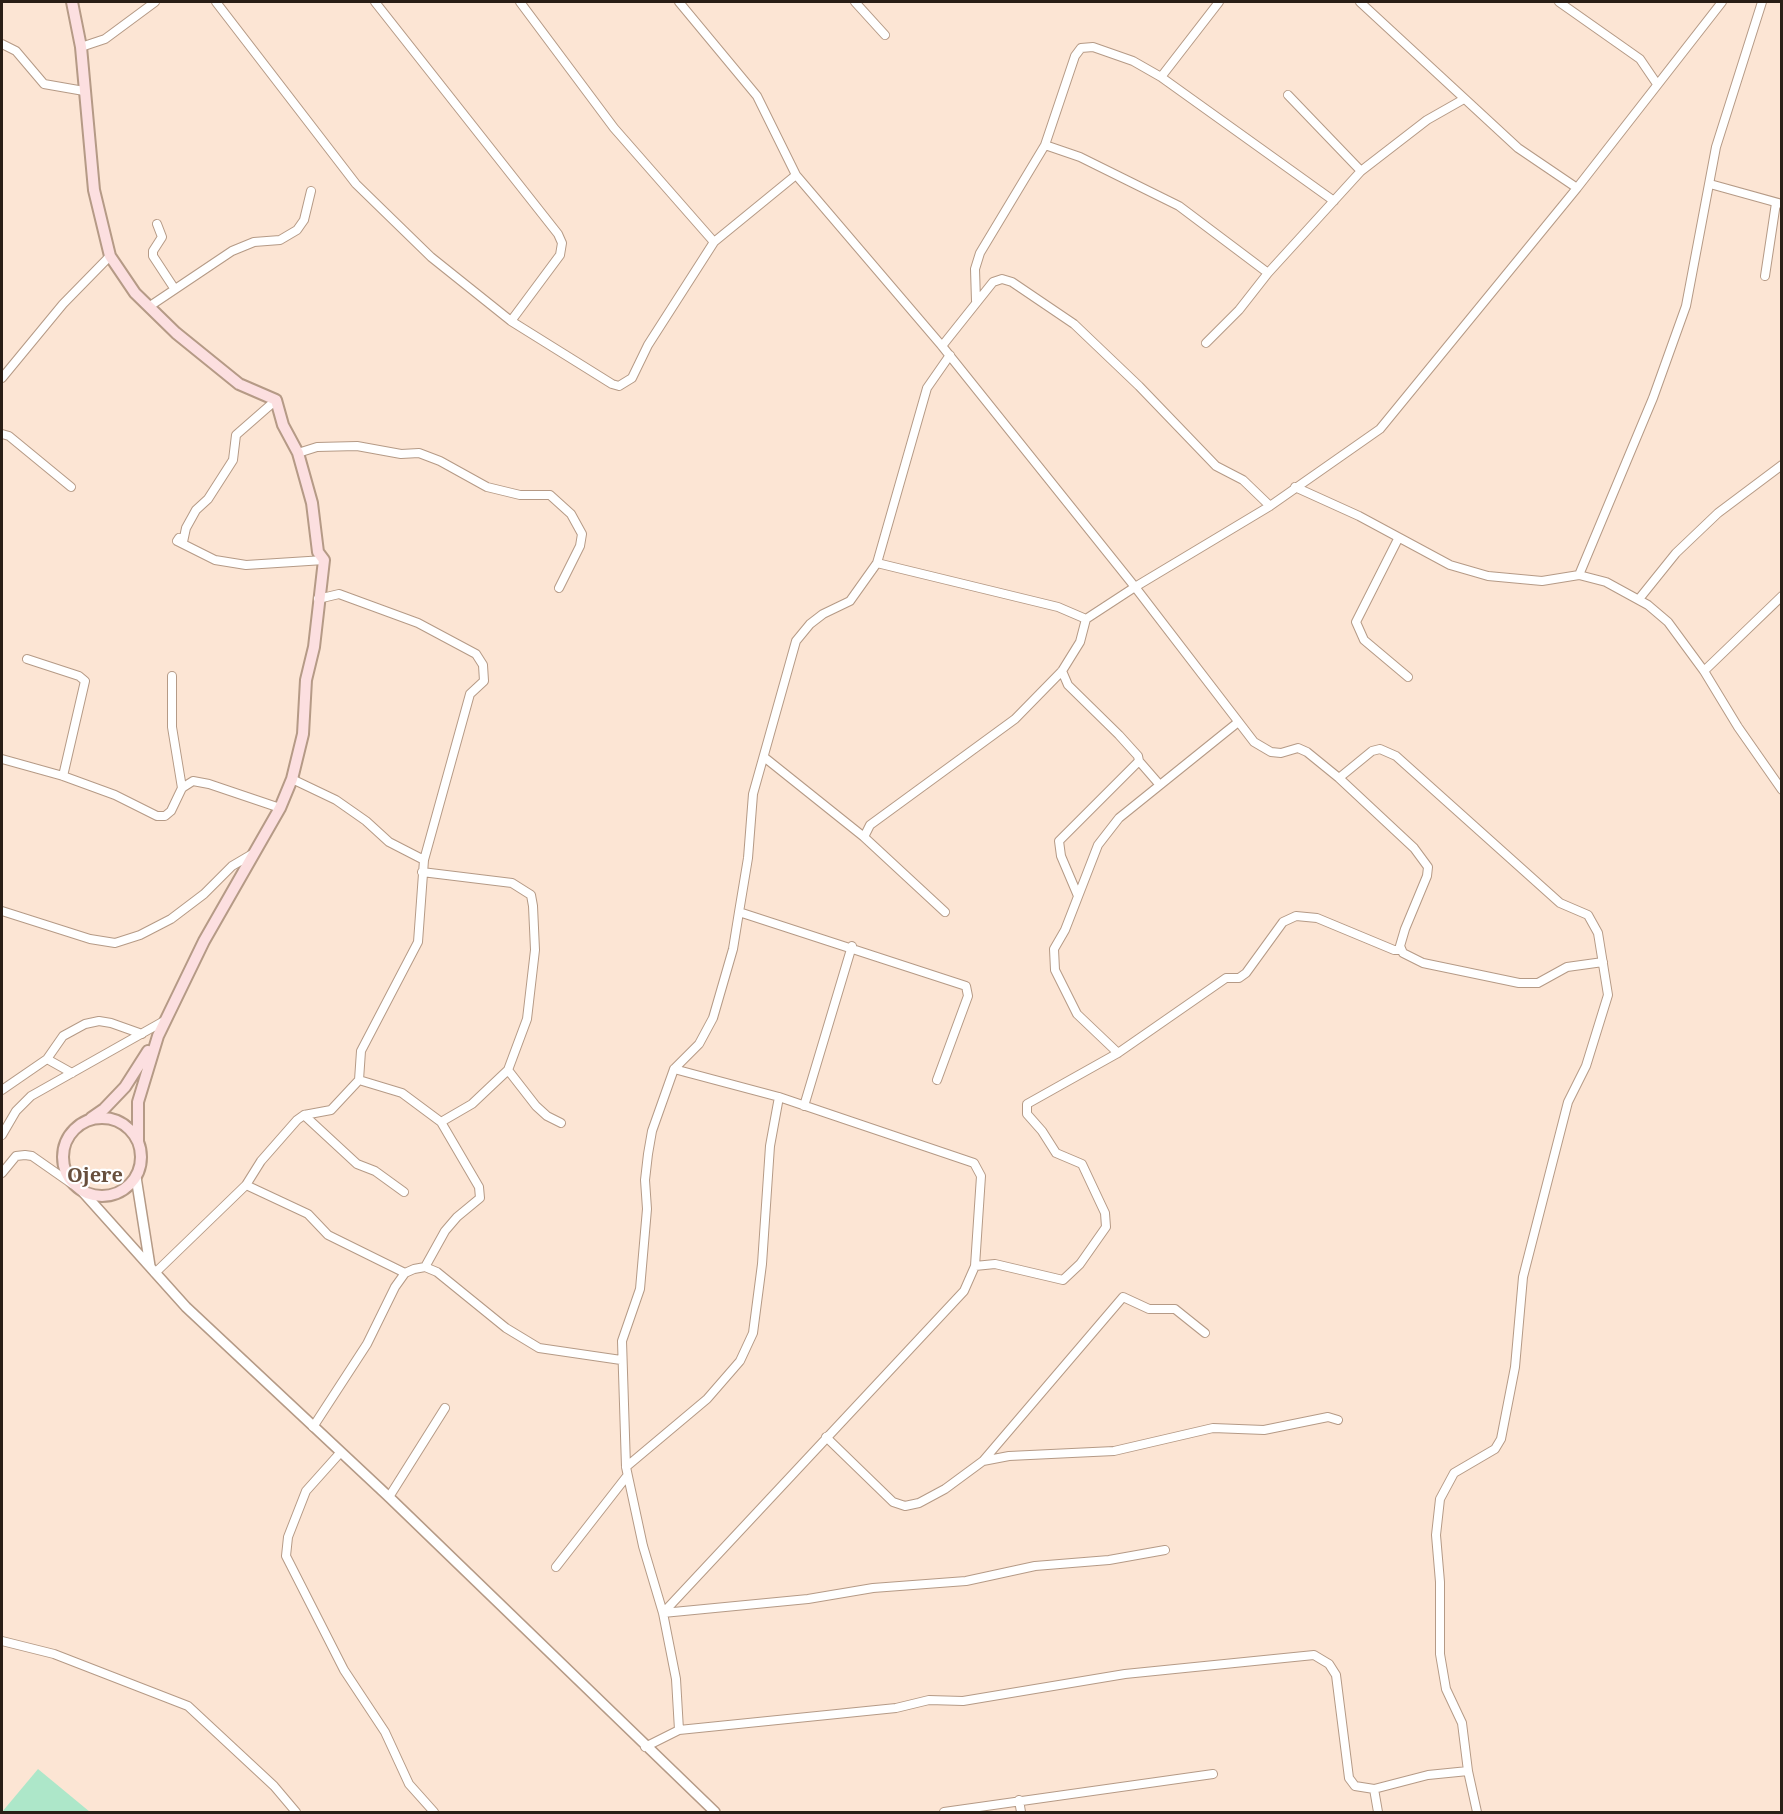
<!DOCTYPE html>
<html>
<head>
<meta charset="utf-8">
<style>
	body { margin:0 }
	#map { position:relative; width:1783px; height:1814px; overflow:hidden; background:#fce5d4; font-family:"Noto Serif",serif }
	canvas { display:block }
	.frame { position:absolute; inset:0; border:3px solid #291e16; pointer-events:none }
</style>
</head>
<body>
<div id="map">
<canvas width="1783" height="1814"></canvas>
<div class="frame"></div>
</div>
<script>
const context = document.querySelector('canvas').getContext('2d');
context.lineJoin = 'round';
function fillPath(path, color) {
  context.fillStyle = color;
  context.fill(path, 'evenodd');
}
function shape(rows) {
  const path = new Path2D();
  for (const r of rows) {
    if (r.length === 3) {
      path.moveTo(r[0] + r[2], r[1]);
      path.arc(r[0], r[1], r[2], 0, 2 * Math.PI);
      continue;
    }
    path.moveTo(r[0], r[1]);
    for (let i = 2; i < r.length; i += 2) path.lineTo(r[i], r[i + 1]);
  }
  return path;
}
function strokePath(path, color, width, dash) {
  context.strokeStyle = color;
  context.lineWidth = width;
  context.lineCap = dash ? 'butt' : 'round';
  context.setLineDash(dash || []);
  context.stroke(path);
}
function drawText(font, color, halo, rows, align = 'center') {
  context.font = font + ' "Noto Serif",serif';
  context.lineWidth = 4.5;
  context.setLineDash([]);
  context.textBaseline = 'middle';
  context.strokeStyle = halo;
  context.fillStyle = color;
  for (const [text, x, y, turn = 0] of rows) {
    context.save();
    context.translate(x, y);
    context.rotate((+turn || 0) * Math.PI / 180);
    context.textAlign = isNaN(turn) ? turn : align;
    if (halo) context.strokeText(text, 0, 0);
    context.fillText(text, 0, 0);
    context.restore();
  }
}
fillPath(shape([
	[38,1769,90,1812,2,1812]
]), '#ade7c9');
const minor = shape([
	[216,2,356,184,431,257,511,321,612,384,619,386,632,378,648,345,714,242],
	[375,2,558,234,562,243,560,255,511,321],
	[520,2,614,128,714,242,796,175],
	[679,2,757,96,796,175,942,346,1135,587,1254,742,1271,752,1281,753,1298,748,1307,752,1339,778,1372,751,1380,749,1396,756,1560,903,1588,915,1598,933,1608,995,1586,1066,1568,1102,1523,1277,1515,1367,1501,1439,1495,1449,1454,1473,1440,1499,1436,1535,1440,1582,1440,1654,1446,1689,1462,1723,1468,1771,1477,1812],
	[855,2,885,35],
	[1360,2,1518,148,1577,188],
	[1559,2,1640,59,1657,84],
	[2,44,16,51,44,84,84,91],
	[81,47,105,39,155,2],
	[1161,77,1334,201],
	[1288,95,1361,171],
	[1045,145,1080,157,1179,206,1268,273,1361,171,1427,120,1464,99],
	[1710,184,1782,204],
	[157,224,162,237,153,251,153,256,174,288],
	[1765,276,1776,203],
	[976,301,975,269,980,253,1045,145,1075,56,1081,48,1093,47,1133,61,1161,77,1219,2],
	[150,306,232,251,254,242,280,240,297,230,304,220,311,191],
	[1206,343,1239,310,1268,273],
	[942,346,993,282,1002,279,1012,282,1074,324,1139,386,1216,466,1243,480,1270,506],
	[2,378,63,304,110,256],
	[276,400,236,435,233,460,208,499,196,510,186,528,183,542,179,538,177,541,215,560,246,565,324,560],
	[2,434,9,436,71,487],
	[298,453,317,447,357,446,401,454,419,453,440,461,487,487,520,495,550,495,571,514,582,534,580,546,559,588],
	[1295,487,1359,516,1450,565,1488,576,1542,581,1579,575,1606,582,1648,605,1668,622,1704,671,1738,727,1782,790],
	[1398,539,1356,622,1364,640,1408,677],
	[877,563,1058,607,1086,619,1135,587,1270,506,1380,429,1577,188,1722,2],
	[1579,575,1653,398,1686,306,1716,147,1762,2],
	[1639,599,1676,553,1718,513,1782,465],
	[27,659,79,676,85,681,63,776],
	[1062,671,1068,685,1119,735,1138,756,1139,761,1059,841,1061,856,1078,896],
	[1704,671,1782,596],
	[172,676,172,727,182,788],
	[764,757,864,837],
	[2,759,63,776,115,795,157,816,165,816,171,811,182,788,193,781,209,784,280,808],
	[1139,761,1159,784],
	[1339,778,1414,848,1428,867,1427,876,1405,929,1400,946,1403,953,1423,963,1519,983,1538,983,1567,967,1603,962],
	[292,779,336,800,366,821,389,842,424,860],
	[422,872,512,883,531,895,533,906,535,950,527,1019,508,1070,472,1104,441,1122],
	[2,911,90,939,115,943,140,935,171,919,204,894,232,866,254,853],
	[739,912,966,986,968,996,937,1080],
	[945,912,864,837,870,825,1015,719,1062,671,1080,642,1086,619],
	[1118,1053,1077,1014,1055,970,1054,949,1065,930,1098,845,1119,818,1237,723],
	[47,1059,72,1073],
	[508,1070,536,1106,547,1116,561,1123],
	[359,1080,402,1093,441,1122,479,1187,480,1198,457,1217,445,1231,425,1267],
	[2,1090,47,1059,63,1036,85,1024,99,1021,111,1023,142,1034],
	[804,1106,852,946],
	[304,1115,357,1164,375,1171,404,1192],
	[2,1135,16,1111,31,1096,164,1021],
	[2,1173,16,1156,25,1155,32,1156,72,1184],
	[246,1185,308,1214,328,1235,405,1273],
	[975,1266,995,1264,1063,1280,1080,1264,1106,1227,1105,1213,1082,1164,1056,1153,1042,1131,1027,1114,1027,1104,1118,1053,1226,978,1239,978,1246,973,1283,922,1296,916,1317,918,1394,950,1401,950],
	[155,1273,246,1185,261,1161,297,1120,304,1115,331,1110,359,1080,361,1051,418,942,424,860,470,694,484,681,483,665,476,654,418,623,339,594,318,599],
	[313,1427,367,1344,395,1287,405,1273,414,1269,425,1267,437,1272,506,1328,539,1348,621,1360],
	[826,1437,893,1502,905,1506,919,1503,945,1489,983,1461,1009,1456,1114,1451,1213,1428,1264,1430,1328,1417,1338,1420],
	[340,1453,306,1491,288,1537,286,1556,344,1670,385,1732,409,1784,434,1812],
	[983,1461,1123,1297,1149,1309,1175,1309,1205,1333],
	[626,1467,707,1399,740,1361,753,1333,762,1264,770,1146,779,1097],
	[389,1497,445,1408],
	[556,1567,627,1476],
	[663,1613,964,1291,975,1266,981,1176,974,1163,779,1097,674,1069],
	[663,1613,808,1599,873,1588,966,1581,1035,1566,1109,1560,1165,1550],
	[2,1641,54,1654,188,1706,274,1786,296,1812],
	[679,1730,676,1679,663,1613,643,1546,626,1467,622,1341,640,1289,647,1209,645,1180,648,1154,652,1131,674,1069,699,1044,713,1018,733,949,739,912,748,858,753,794,796,641,810,624,823,614,850,601,877,563,927,388,950,355],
	[645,1747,679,1730,896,1708,929,1700,963,1701,1125,1674,1314,1655,1329,1664,1336,1675,1349,1778,1355,1786,1374,1789,1428,1775,1468,1771],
	[1374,1789,1378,1812],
	[1019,1800,1021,1812],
	[944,1812,1213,1774]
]);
const tertiary = shape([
	[136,1177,150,1266],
	[82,1191,186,1307,389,1497,715,1812]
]);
const secondary = shape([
	[72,2,81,47,94,190,110,256,135,293,176,333,239,384,276,400,283,425,298,453,312,503,318,552,324,560,314,647,306,680,303,734,292,779,280,808,204,941,158,1036,138,1102,138,1141],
	[102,1157,39],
	[91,1118,104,1109,125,1087,148,1051]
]);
strokePath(minor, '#b59a86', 10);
strokePath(tertiary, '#b59a86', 12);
strokePath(secondary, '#b59a86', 14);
strokePath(minor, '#fff', 8);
strokePath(tertiary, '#fff', 9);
strokePath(secondary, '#fcdfe0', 10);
drawText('bold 20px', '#674f3d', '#fff', [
	["Ojere",95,1176]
]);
</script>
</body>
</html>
